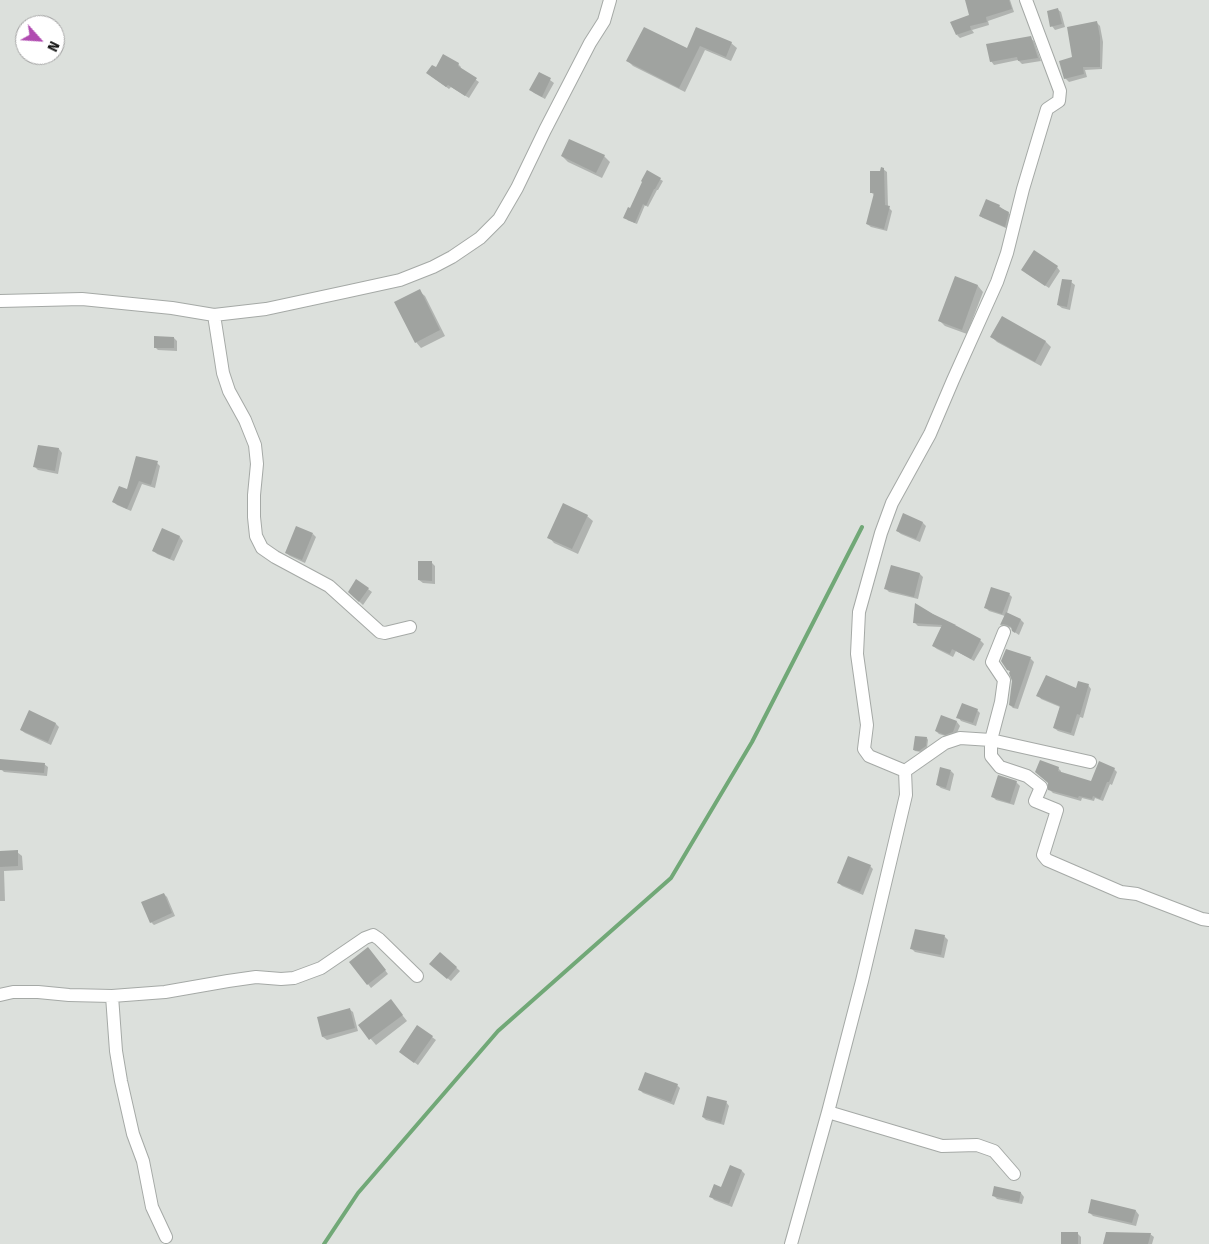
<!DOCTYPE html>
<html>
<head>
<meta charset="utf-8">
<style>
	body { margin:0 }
	#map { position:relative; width:1209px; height:1244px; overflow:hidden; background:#dce0dc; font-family:"Fira Sans",sans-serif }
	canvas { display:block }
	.north { position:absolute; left:15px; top:15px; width:50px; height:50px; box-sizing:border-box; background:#fff; border:1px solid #a0a0a0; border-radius:50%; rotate:116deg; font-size:14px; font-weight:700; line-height:20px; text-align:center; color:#111211 }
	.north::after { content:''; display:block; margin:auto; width:18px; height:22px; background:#b04bb0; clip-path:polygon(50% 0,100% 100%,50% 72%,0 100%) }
</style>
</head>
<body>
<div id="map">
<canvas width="1209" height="1244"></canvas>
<div class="north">N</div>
</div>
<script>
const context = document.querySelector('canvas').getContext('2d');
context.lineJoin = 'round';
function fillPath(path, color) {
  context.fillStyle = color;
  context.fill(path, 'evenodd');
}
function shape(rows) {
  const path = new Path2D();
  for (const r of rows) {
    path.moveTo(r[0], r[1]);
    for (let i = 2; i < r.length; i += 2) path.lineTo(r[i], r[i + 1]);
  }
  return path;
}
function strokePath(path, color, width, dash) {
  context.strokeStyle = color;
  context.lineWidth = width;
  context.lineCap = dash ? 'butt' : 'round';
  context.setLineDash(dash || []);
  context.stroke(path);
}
fillPath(shape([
	[967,0,1010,0,1014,12,988,21,989,25,972,30,974,33,960,38,957,35,971,16],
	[1057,9,1061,12,1065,27,1055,30,1052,26],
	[1096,22,1100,26,1103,42,1102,69,1085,70,1087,77,1069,82,1065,78,1074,58],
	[696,28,731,43,737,48,731,61,705,50,685,92,633,66,628,61,688,50],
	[1030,38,1034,41,1041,61,1022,64,1018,60,994,65,991,61],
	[458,64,461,67,460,69,479,82,469,98,451,87,449,89,431,76,436,69],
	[539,74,550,80,554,83,545,99,534,93,531,90],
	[562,156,604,156,610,162,602,178,568,162],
	[883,169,887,172,888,207,892,211,887,231,871,227,867,224,875,196,872,193],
	[648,172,663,181,658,190,657,190,648,207,645,205,637,224,627,220],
	[999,206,1011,215,1008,229,983,218,980,216],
	[1057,267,1060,271,1049,288,1026,273],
	[955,278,978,286,983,292,967,334,945,326,940,321],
	[1071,282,1075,285,1070,310,1062,308,1058,305],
	[419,291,425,296,445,336,421,348,416,342],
	[1002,318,1046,342,1051,347,1041,366,997,342,992,337],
	[174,338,177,341,177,351,158,350,155,347],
	[59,449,62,453,58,474,38,470,35,467],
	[157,463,160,466,155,488,142,484,131,511,117,505,114,502,128,491],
	[904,515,923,523,926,526,920,542,901,534,897,531],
	[587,516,593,521,578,554,554,543,549,537],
	[162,530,180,537,183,541,174,561,157,554,153,550],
	[313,534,316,537,305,563,290,556,286,553],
	[432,563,435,566,435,584,423,583,419,580],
	[891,567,920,574,923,577,918,599,889,592,885,588],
	[368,589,372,592,363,605,349,592],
	[1009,594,1012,597,1007,613,1021,620,1024,623,1019,635,1013,631,1012,628,1007,627,1004,628,1001,625,1005,616,989,611,985,607],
	[916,605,980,640,984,644,974,661,956,651,953,657,937,649,933,646,942,627,918,626,915,623],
	[1030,658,1034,662,1018,709,1013,708,1010,705,1013,681,1011,672,1008,669],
	[1088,685,1091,689,1083,718,1080,717,1074,736,1058,731,1054,728,1060,707,1041,699,1038,695,1077,690],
	[977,710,980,713,976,726,961,721,958,717],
	[29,712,56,724,59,727,51,745,25,733,21,730],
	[942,717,957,722,960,726,956,735,949,737,939,734,936,731],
	[927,738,928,740,927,748,921,752,915,751,914,750],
	[44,764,48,767,47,776,4,772,1,769],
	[1058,768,1061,771,1061,773,1092,782,1114,769,1117,772,1112,785,1110,784,1103,801,1095,798,1094,801,1082,798,1081,801,1053,793,1050,790],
	[951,771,954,774,950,791,941,788,937,785],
	[1016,782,1020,786,1014,805,996,800,992,796],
	[17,852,22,856,23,870,4,871,5,901,0,901,0,853],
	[870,866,873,869,863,895,842,886,839,883],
	[164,894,167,897,175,916,154,925,151,922],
	[944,936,948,940,944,958,915,952,912,949],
	[371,952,388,974,371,988,351,962],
	[440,953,460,971,451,981,434,967],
	[391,1001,407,1021,376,1045,359,1025],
	[349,1009,353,1012,358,1031,327,1040,323,1037,318,1018],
	[432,1037,436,1040,418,1065,404,1055],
	[677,1085,680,1088,674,1105,643,1093,640,1090],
	[726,1102,729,1106,724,1125,706,1120,703,1117],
	[731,1166,742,1171,745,1174,732,1207,714,1200,711,1196,722,1189],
	[1021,1193,1024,1197,1022,1204,997,1199,993,1195],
	[1092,1201,1136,1211,1139,1215,1136,1226,1093,1216,1089,1212],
	[1077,1233,1081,1237,1081,1244,1063,1244],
	[1150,1234,1154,1237,1152,1244,1104,1244]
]), '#0003');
strokePath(shape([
	[324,1244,358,1193,498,1031,671,878,752,742,862,527]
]), '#71a877', 4);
fillPath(shape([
	[965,0,1009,0,1012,9,986,17,987,22,970,26,971,30,956,35,950,22,969,15],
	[1058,8,1062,24,1050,27,1047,11],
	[1097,21,1100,37,1100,67,1083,67,1084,74,1064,79,1059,61,1072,57,1067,27],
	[644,27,687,48,696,27,732,42,726,57,700,46,679,88,626,61],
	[1031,36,1038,58,1018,61,1017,57,990,62,986,44],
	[443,54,459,63,458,66,477,78,465,96,448,85,446,87,426,73,432,65,436,67],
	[539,72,551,78,542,97,529,90],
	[569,139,605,155,596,173,561,156],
	[881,167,884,168,885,205,890,206,884,229,866,224,874,193,870,193,870,171,880,171],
	[647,170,661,178,655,189,654,189,646,206,643,204,635,223,623,218,628,207,630,208,642,182,641,181],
	[986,199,1000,205,999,207,1009,212,1005,227,979,216],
	[1034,250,1058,266,1045,286,1021,270],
	[955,276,978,285,962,330,938,321],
	[1062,279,1072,280,1067,307,1057,305],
	[420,289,440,330,415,343,394,302],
	[1002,316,1046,341,1035,362,990,337],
	[154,336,174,337,174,348,154,348],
	[38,445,59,448,55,471,33,467],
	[136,456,158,461,151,485,139,481,127,509,112,502,119,486,127,489],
	[563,503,588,515,572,549,547,538],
	[903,513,923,522,916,539,896,531],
	[296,526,313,533,302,560,285,553],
	[162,528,180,536,170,559,152,551],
	[418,561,432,561,432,581,418,580],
	[891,565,920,573,914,597,884,589],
	[356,579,369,588,359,602,348,592],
	[991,587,1010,593,1002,614,984,608],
	[915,603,933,614,956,625,955,625,981,639,971,659,952,649,950,654,932,646,942,625,913,623],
	[1006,612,1021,619,1015,633,1012,631,1011,627,1007,625,1003,624,1000,625],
	[1006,649,1031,657,1014,707,1009,705,1012,681,1009,673,1010,671,1007,670,1001,661],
	[1046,675,1076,688,1078,681,1089,684,1080,715,1077,714,1071,733,1053,728,1060,706,1036,696],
	[962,703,978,709,973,723,956,718],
	[29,710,56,723,48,742,20,730],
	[941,715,957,721,953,732,945,735,935,731],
	[915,736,927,737,926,746,919,751,913,750],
	[0,759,45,763,44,773,0,770],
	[1040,760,1059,767,1058,771,1091,781,1099,761,1115,768,1109,782,1107,782,1100,799,1093,796,1092,799,1079,796,1078,798,1048,790,1048,783,1035,772],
	[940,767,951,770,946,788,936,785],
	[998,775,1017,781,1010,803,991,797],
	[18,850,18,866,0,867,0,851],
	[848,856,871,865,860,892,837,883],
	[164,893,172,913,150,923,141,902],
	[915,929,945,935,941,955,910,949],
	[368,947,386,970,367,985,349,962],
	[440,952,457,967,447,979,429,964],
	[391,999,403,1015,369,1040,358,1025],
	[350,1008,355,1028,322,1037,317,1017],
	[417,1025,433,1036,414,1063,399,1052],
	[645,1072,678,1084,671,1102,638,1090],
	[707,1096,727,1101,721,1123,702,1117],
	[730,1165,742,1170,729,1204,709,1197,714,1184,721,1187],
	[994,1186,1021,1192,1019,1202,992,1196],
	[1091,1199,1136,1210,1132,1223,1088,1213],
	[1061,1232,1078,1232,1078,1244,1061,1244],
	[1106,1232,1151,1233,1148,1244,1103,1244]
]), '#a0a3a0');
const minor = shape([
	[0,301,82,299,172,308,214,315,266,309,345,292,400,280,433,267,452,257,480,238,499,219,517,188,545,130,590,43,604,21,610,0],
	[214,315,223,373,229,391,245,420,255,445,257,464,254,495,254,517,256,536,262,548,275,557,329,586,380,632,385,633,410,627],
	[1004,632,992,662,1004,680,1001,702,991,740,991,756,1000,767,1027,776,1041,787,1035,801,1057,810,1043,855,1047,860,1121,892,1137,894,1202,919,1209,920],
	[905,771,869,756,864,749,867,725,857,654,859,612,881,533,892,503,930,434,953,380,997,282,1007,253,1023,189,1047,109,1059,101,1060,91,1026,0],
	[905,771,945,743,960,738,991,740,1090,762],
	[0,995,13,992,38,992,69,995,112,996,165,992,228,981,256,977,281,979,294,978,321,968,365,938,373,935,379,939,417,976],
	[112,996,116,1051,121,1081,133,1134,143,1161,152,1207,166,1237],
	[828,1112,942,1146,977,1145,994,1151,1014,1174],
	[791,1244,828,1112,862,981,906,795,905,771]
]);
strokePath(minor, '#a5a9a6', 14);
strokePath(minor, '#fff', 12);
</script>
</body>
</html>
